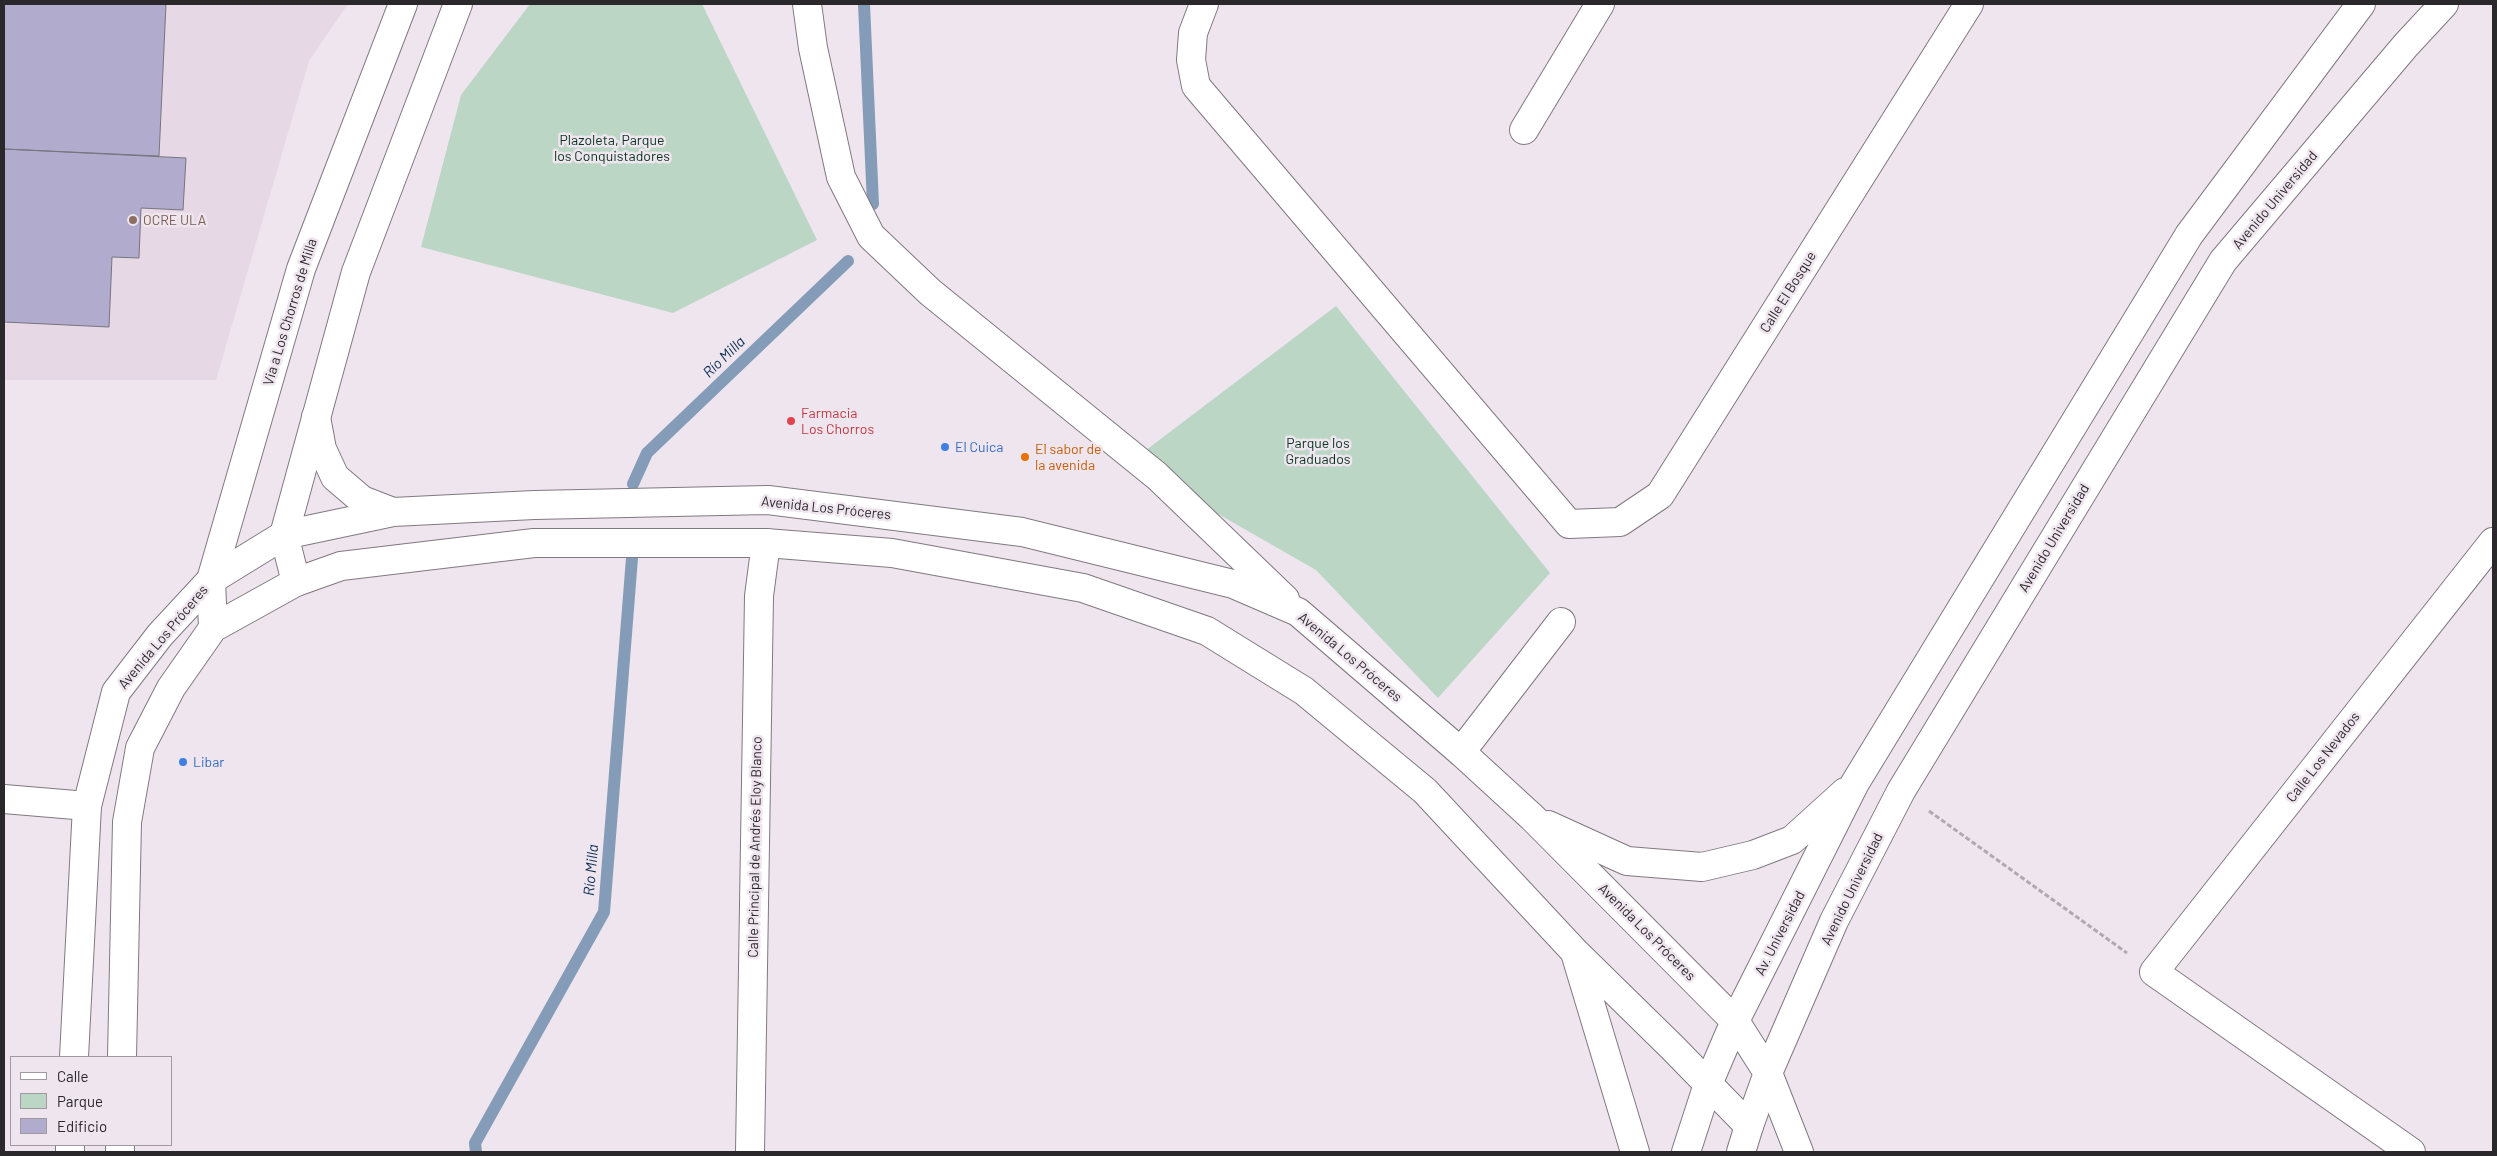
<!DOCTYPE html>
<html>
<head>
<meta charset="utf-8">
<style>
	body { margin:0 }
	#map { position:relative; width:2497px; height:1156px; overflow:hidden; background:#efe5ee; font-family:Barlow,sans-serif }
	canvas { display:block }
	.frame { position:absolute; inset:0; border:5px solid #2b282b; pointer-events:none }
	.legend { position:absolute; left:10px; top:1056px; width:162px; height:90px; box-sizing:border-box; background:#efe5ee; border:1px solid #a199a0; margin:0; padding:6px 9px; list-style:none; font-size:15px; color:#2b282b }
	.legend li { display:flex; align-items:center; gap:10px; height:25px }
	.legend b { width:25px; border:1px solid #a199a0 }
</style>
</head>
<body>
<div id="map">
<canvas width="2497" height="1156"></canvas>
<div class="frame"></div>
<ul class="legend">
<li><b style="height:6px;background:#fff"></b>Calle</li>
<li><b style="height:14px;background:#bbd6c5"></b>Parque</li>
<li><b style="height:14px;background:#b1abcd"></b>Edificio</li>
</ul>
</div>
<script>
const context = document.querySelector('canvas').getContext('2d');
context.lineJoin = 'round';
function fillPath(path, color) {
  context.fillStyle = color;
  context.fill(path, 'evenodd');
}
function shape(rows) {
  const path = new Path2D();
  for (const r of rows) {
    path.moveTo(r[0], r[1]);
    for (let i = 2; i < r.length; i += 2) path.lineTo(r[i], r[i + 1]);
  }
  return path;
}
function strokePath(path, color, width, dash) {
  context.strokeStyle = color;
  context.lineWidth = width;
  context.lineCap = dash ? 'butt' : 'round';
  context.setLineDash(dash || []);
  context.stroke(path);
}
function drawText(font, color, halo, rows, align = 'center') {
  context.font = font + ' Barlow,sans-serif';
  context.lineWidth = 5;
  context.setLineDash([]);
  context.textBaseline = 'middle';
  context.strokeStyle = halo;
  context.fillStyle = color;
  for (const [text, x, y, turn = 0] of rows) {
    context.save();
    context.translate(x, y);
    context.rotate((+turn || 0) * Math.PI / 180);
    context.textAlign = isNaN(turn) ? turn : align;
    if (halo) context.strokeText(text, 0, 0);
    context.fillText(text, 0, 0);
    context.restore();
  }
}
fillPath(shape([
	[4,4,348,4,309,61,216,380,4,380]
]), '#e7d8e6');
fillPath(shape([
	[530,4,702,4,817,240,673,313,421,247,461,95],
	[1336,306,1550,573,1438,698,1316,570,1129,463]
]), '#bbd6c5');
strokePath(shape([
	[864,4,873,204],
	[633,484,647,453,848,261],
	[476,1152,475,1143,604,912,632,558]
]), '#849cb7', 12);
const building = shape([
	[4,4,166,4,159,156,4,149,4,4],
	[4,149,186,158,183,210,141,208,139,258,112,257,109,327,4,322,4,149]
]);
fillPath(building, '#b1abcd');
strokePath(building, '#77757f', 1);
const minor = shape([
	[1204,4,1193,33,1191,60,1196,86,1569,524,1620,522,1660,495,1969,4],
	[1524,130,1600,4],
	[296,582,284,535,356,272,458,4],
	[213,628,211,580,301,269,403,4],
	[1461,752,1561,622],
	[4,799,87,806],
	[1768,1073,1799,1152],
	[750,1152,759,596,766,543],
	[1686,1152,1708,1084],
	[1741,1152,1749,1126],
	[2411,1152,2154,972,2493,542]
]);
const highway = shape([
	[807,4,813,48,841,177,871,236,930,292,1157,476,1285,599],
	[316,417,322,449,335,477,362,500,393,512],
	[1548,825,1627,861,1702,867,1753,855,1792,840,1845,792],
	[1576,956,1635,1152],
	[74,1057,87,806,116,692,160,635,211,580,284,535,393,512,534,505,768,500,1022,532,1233,584,1298,612,1461,752,1533,818,1735,1021,1768,1073],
	[122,1057,127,822,140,748,171,688,213,628,296,582,341,566,534,543,766,543,892,553,1083,588,1207,631,1304,691,1425,791,1575,952,1673,1048,1749,1126,1768,1073,1834,921,1901,791,2223,261,2406,45,2444,4],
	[1708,1084,1735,1021,1855,783,2189,235,2361,4],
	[70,1152,70,1145],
	[120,1152,120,1145]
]);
strokePath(minor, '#817980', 30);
strokePath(highway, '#817980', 30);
strokePath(shape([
	[1929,811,2127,953]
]), '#b0a9b0', 3, [5, 2.5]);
strokePath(minor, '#fff', 28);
strokePath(highway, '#fff', 28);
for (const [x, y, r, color] of [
	[133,220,5,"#8d6e63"],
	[791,421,5,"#e0444e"],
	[945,447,5,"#3f7fe0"],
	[1025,457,5,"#e8710a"],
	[183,762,5,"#3f7fe0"]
]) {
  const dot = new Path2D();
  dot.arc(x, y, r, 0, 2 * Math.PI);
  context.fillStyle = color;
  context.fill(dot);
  strokePath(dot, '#efe5ee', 2);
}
drawText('14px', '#06341e', '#efe5ee', [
	["Plazoleta, Parque",612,140],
	["los Conquistadores",612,156],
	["Parque los",1318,443],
	["Graduados",1318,459]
]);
drawText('14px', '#2b282b', '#efe5ee', [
	["Avenido Universidad",2275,200,-50],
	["Calle El Bosque",1788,292,-58],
	["Via a Los Chorros de Milla",290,312,-73],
	["Avenida Los Próceres",826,508,6],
	["Avenido Universidad",2054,538,-59],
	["Avenida Los Próceres",163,637,-50],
	["Avenida Los Próceres",1350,657,40],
	["Calle Los Nevados",2323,757,-52],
	["Calle Principal de Andrés Eloy Blanco",755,847,-89],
	["Avenido Universidad",1852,889,-64],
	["Avenida Los Próceres",1647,932,45],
	["Av. Universidad",1780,933,-63]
]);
drawText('14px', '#785e54', '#efe5ee', [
	["OCRE ULA",143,220]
], 'left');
drawText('14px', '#be3a42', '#efe5ee', [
	["Farmacia",801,413],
	["Los Chorros",801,429]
], 'left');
drawText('14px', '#366cbe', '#efe5ee', [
	["El Cuica",955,447],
	["Libar",193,762]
], 'left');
drawText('14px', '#c56008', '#efe5ee', [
	["El sabor de",1035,449],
	["la avenida",1035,465]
], 'left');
drawText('italic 15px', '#092f54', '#efe5ee', [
	["Río Milla",724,357,-44],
	["Río Milla",591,870,-85]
]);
</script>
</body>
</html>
